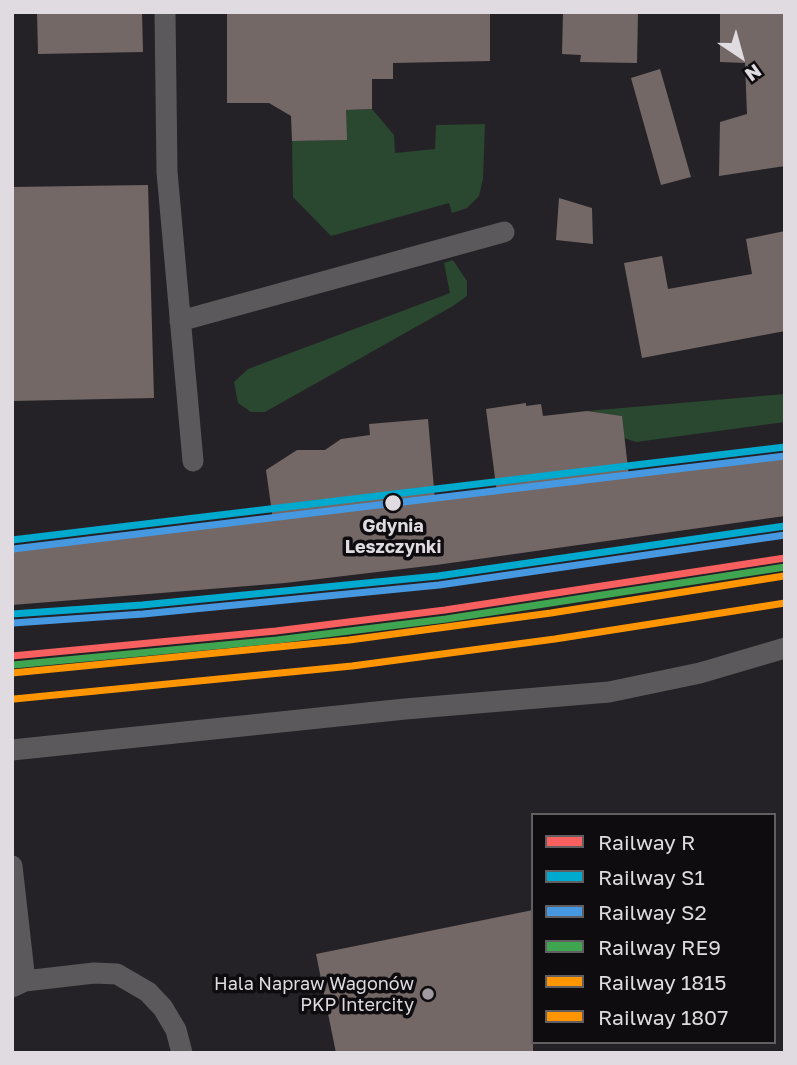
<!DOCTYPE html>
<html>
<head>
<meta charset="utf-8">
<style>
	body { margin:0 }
	#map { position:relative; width:797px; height:1065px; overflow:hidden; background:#252227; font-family:"Golos Text",sans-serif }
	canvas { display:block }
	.frame { position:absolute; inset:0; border:14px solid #dfdbe0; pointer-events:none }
	.legend { position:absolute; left:531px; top:813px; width:245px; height:231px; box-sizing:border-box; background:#0e0c0f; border:2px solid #625f63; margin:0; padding:9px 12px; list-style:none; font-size:21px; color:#dfdbe0 }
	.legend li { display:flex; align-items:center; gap:14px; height:35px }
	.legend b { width:35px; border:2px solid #625f63 }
	.north { position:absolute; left:706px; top:21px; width:70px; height:70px; -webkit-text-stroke:5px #0e0c0f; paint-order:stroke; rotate:144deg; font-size:19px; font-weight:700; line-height:28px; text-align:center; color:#dfdbe0 }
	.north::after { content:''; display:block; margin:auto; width:24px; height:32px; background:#dfdbe0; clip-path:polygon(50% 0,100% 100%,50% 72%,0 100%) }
</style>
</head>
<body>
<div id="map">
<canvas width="797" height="1065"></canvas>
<div class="frame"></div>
<ul class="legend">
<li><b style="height:9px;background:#f86060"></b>Railway R</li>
<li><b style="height:9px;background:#00a9ce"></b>Railway S1</li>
<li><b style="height:9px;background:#4699e1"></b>Railway S2</li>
<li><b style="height:9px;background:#40a550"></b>Railway RE9</li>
<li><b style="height:9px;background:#ff9500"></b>Railway 1815</li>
<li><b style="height:9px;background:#ff9500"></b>Railway 1807</li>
</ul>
<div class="north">N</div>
</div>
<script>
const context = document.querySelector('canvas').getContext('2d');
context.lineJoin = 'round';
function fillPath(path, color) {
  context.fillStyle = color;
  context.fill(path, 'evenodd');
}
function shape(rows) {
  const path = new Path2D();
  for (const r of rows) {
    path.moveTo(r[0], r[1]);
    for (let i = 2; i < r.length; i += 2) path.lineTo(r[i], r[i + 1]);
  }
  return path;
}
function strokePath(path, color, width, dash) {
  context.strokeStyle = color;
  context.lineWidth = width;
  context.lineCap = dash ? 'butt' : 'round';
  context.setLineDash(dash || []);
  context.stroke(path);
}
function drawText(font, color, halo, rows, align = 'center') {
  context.font = font + ' "Golos Text",sans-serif';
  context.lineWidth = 7;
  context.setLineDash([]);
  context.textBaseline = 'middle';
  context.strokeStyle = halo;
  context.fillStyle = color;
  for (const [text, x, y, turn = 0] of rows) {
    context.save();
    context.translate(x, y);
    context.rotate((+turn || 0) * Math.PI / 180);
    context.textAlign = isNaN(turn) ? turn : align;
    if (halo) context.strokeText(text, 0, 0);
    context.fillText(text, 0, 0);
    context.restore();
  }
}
fillPath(shape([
	[372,109,394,135,395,153,435,149,436,125,485,124,483,179,479,196,467,208,452,213,449,203,331,236,293,197,292,141,346,140,346,110],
	[453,260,467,281,467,296,453,306,265,412,251,412,238,403,234,382,248,369,450,293,444,263],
	[785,394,785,422,636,442,624,438,621,416,587,411]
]), '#2a472f');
fillPath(shape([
	[37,12,142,12,143,52,38,54],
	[227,12,490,12,490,61,393,63,393,79,372,79,372,109,346,110,347,140,292,141,291,116,269,103,227,103],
	[563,12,638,12,637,63,580,62,581,55,562,54],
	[720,12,785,12,785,166,719,176,720,122,747,114,745,63,720,62],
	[660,69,691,177,661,185,631,78],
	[148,185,154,398,12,401,12,187],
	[559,198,592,208,593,244,556,240],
	[785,231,785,331,642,358,624,263,662,256,668,289,752,274,746,239],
	[526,403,526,406,541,404,543,416,587,411,622,416,629,477,785,458,785,516,436,565,285,583,12,605,12,551,273,520,266,470,297,450,325,450,341,439,370,435,369,424,428,419,435,500,497,493,486,409],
	[533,910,533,1053,336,1053,316,954]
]), '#736866');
strokePath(shape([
	[165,12,167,172,193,461],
	[180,321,504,232],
	[12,750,405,709,609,692,700,673,785,648],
	[12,866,25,981],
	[12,987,25,981,94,973,117,974,148,992,163,1008,176,1030,182,1053]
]), '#5b595c', 21);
strokePath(shape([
	[12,656,276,631,445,610,785,558]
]), '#f86060', 7);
strokePath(shape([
	[12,540,785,447],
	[12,614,142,605,438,576,785,526]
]), '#00a9ce', 7);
strokePath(shape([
	[13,549,785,456],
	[13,623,143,614,439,585,785,535]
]), '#4699e1', 7);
strokePath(shape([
	[13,665,277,640,446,619,785,567]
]), '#40a550', 7);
strokePath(shape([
	[12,673,349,640,551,613,784,576]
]), '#ff9500', 7);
strokePath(shape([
	[14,699,352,666,555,639,785,603]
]), '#ff9500', 7);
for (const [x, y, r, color] of [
	[393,503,9,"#dfdbe0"],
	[428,994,7,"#9e9a9f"]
]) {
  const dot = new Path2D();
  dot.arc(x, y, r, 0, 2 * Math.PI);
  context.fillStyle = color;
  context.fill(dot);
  strokePath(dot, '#0e0c0f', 2.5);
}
drawText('bold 18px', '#dfdbe0', '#0e0c0f', [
	["Gdynia",393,526],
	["Leszczynki",393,547]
]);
drawText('18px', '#dfdbe0', '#0e0c0f', [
	["Hala Napraw Wagonów",414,984],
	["PKP Intercity",414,1005]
], 'right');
</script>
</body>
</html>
